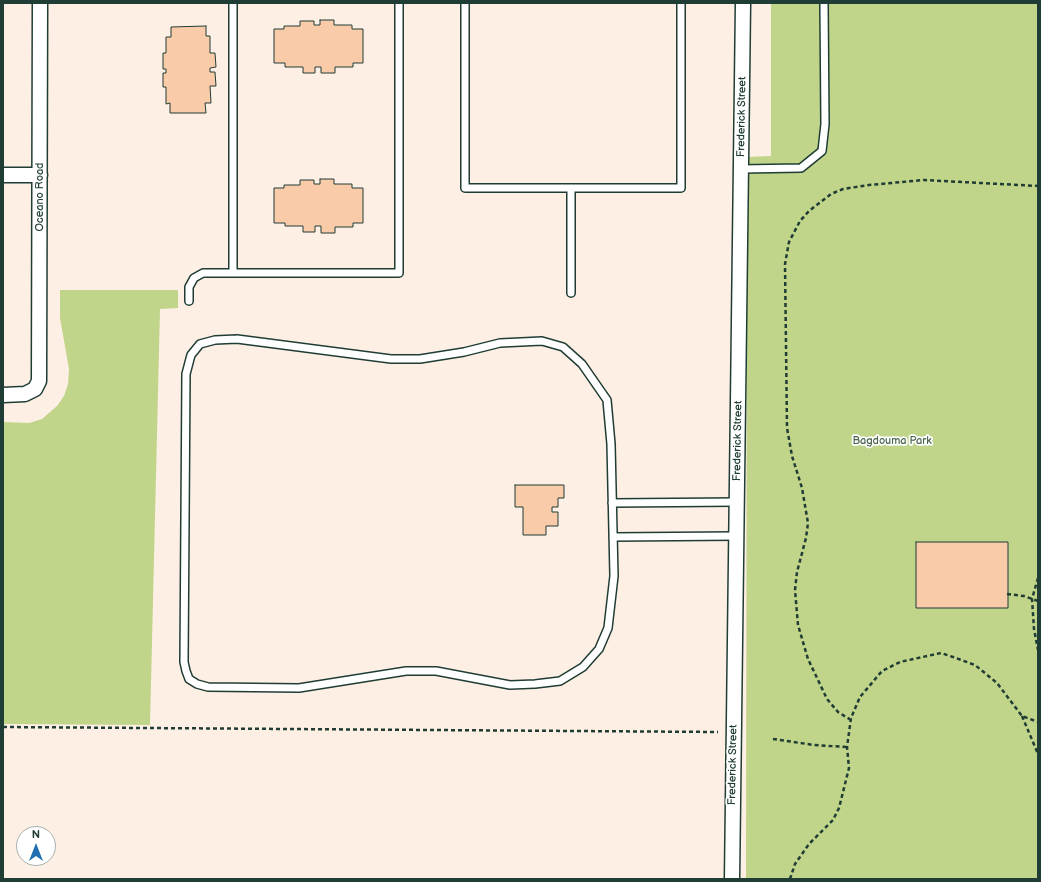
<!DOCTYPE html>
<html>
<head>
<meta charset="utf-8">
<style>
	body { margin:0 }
	#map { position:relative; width:1041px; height:882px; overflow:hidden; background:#feefe5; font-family:"Balsamiq Sans",sans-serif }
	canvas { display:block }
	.frame { position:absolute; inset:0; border:4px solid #1f3d34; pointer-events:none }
	.north { position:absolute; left:16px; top:826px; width:40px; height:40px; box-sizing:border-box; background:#fff; border:1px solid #a5b1ae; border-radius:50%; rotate:0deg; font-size:11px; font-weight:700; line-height:16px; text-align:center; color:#1f3d34 }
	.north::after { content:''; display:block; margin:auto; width:14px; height:18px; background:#1f6fb2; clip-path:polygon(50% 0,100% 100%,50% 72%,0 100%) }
</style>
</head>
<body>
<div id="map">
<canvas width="1041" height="882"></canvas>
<div class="frame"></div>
<div class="north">N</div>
</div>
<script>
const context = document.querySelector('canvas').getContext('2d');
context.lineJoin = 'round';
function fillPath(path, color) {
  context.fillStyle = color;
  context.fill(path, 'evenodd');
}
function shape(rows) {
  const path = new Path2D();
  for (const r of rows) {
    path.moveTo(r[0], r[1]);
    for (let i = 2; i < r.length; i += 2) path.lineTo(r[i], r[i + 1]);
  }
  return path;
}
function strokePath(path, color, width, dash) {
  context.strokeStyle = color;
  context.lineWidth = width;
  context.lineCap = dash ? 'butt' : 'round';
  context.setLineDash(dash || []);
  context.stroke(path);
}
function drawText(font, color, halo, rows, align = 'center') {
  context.font = font + ' "Balsamiq Sans",sans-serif';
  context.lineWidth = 3.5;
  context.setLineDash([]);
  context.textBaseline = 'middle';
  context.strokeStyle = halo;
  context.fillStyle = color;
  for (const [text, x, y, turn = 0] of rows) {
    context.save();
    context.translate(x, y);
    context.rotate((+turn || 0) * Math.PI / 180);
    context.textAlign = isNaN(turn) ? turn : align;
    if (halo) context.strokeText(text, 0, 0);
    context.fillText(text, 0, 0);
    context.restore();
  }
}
fillPath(shape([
	[771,3,1038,3,1038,879,746,879,747,157,771,156],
	[60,290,178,290,178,308,160,309,150,725,3,724,3,422,29,423,42,419,57,406,64,396,68,384,69,369,60,318]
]), '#c0d48a');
const building = shape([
	[320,20,334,20,334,25,352,25,352,29,363,29,363,63,353,63,353,67,335,67,335,73,321,73,321,67,315,67,315,73,303,73,303,67,285,67,285,63,274,63,274,29,284,29,284,26,300,26,300,21,314,21,314,25,320,25,320,20],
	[206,26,206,36,210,36,210,53,215,53,216,67,210,68,210,72,215,72,216,86,210,86,211,103,205,103,206,113,170,113,170,103,166,104,166,87,163,87,163,73,166,73,166,69,163,69,163,53,166,53,166,37,171,37,171,27,206,26],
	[320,179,334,179,334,184,352,184,352,188,363,188,363,223,353,223,353,227,335,227,335,233,321,233,321,226,315,226,315,232,303,232,303,226,285,226,285,223,274,223,274,188,284,188,284,185,300,185,300,180,314,180,314,184,320,184,320,179],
	[515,485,564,485,564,498,558,498,558,507,552,507,552,512,558,512,558,526,546,526,546,535,523,535,523,507,515,507,515,485],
	[916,542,1008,542,1008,608,916,608,916,542]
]);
fillPath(building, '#facba9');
strokePath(building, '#1f3d34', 1);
const lane = shape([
	[233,3,233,273],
	[465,3,465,188,681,188,681,3],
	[741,169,801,168,822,151,825,124,824,3],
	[571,188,571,293],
	[189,301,189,287,194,278,203,273,399,273,399,3],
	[237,339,391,359,420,359,464,352,500,343,542,341,563,347,582,364,607,400,611,444,614,576,608,628,599,649,583,667,560,681,535,684,510,685,436,671,406,671,299,688,208,687,197,684,189,679,186,671,184,662,186,374,191,355,200,344,215,340,237,339],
	[612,503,737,502],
	[613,537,737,536]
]);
const street = shape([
	[3,175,40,175],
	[3,395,25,394,35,389,39,381,40,3],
	[732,879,743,3]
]);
strokePath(lane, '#1f3d34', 10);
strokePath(street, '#1f3d34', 17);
strokePath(shape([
	[1038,578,1032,599,1034,629,1038,650],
	[1007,594,1024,596,1038,601],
	[1022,716,1038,754],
	[851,720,838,712,827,699,808,659,798,625,795,590,797,572,806,538,808,523,802,488,792,456,787,428,785,264,789,242,800,221,809,211,831,194,843,189,869,185,924,180,1038,186],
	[3,727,718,732],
	[773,739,814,745,847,747],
	[790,879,795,864,809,844,833,820,839,808,849,768,847,747,851,718,860,697,882,671,900,662,941,653,953,657,975,665,997,683,1022,716,1038,722]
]), '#1f3d34', 2.5, [4, 3]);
strokePath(lane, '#fff', 7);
strokePath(street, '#fff', 14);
drawText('11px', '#1f3d34', '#fff', [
	["Frederick Street",742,117,-89],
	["Oceano Road",40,197,-90],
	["Frederick Street",738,441,-89],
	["Frederick Street",733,765,-89]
]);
drawText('11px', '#47634a', '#fff', [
	["Bagdouma Park",892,441]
]);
</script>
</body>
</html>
